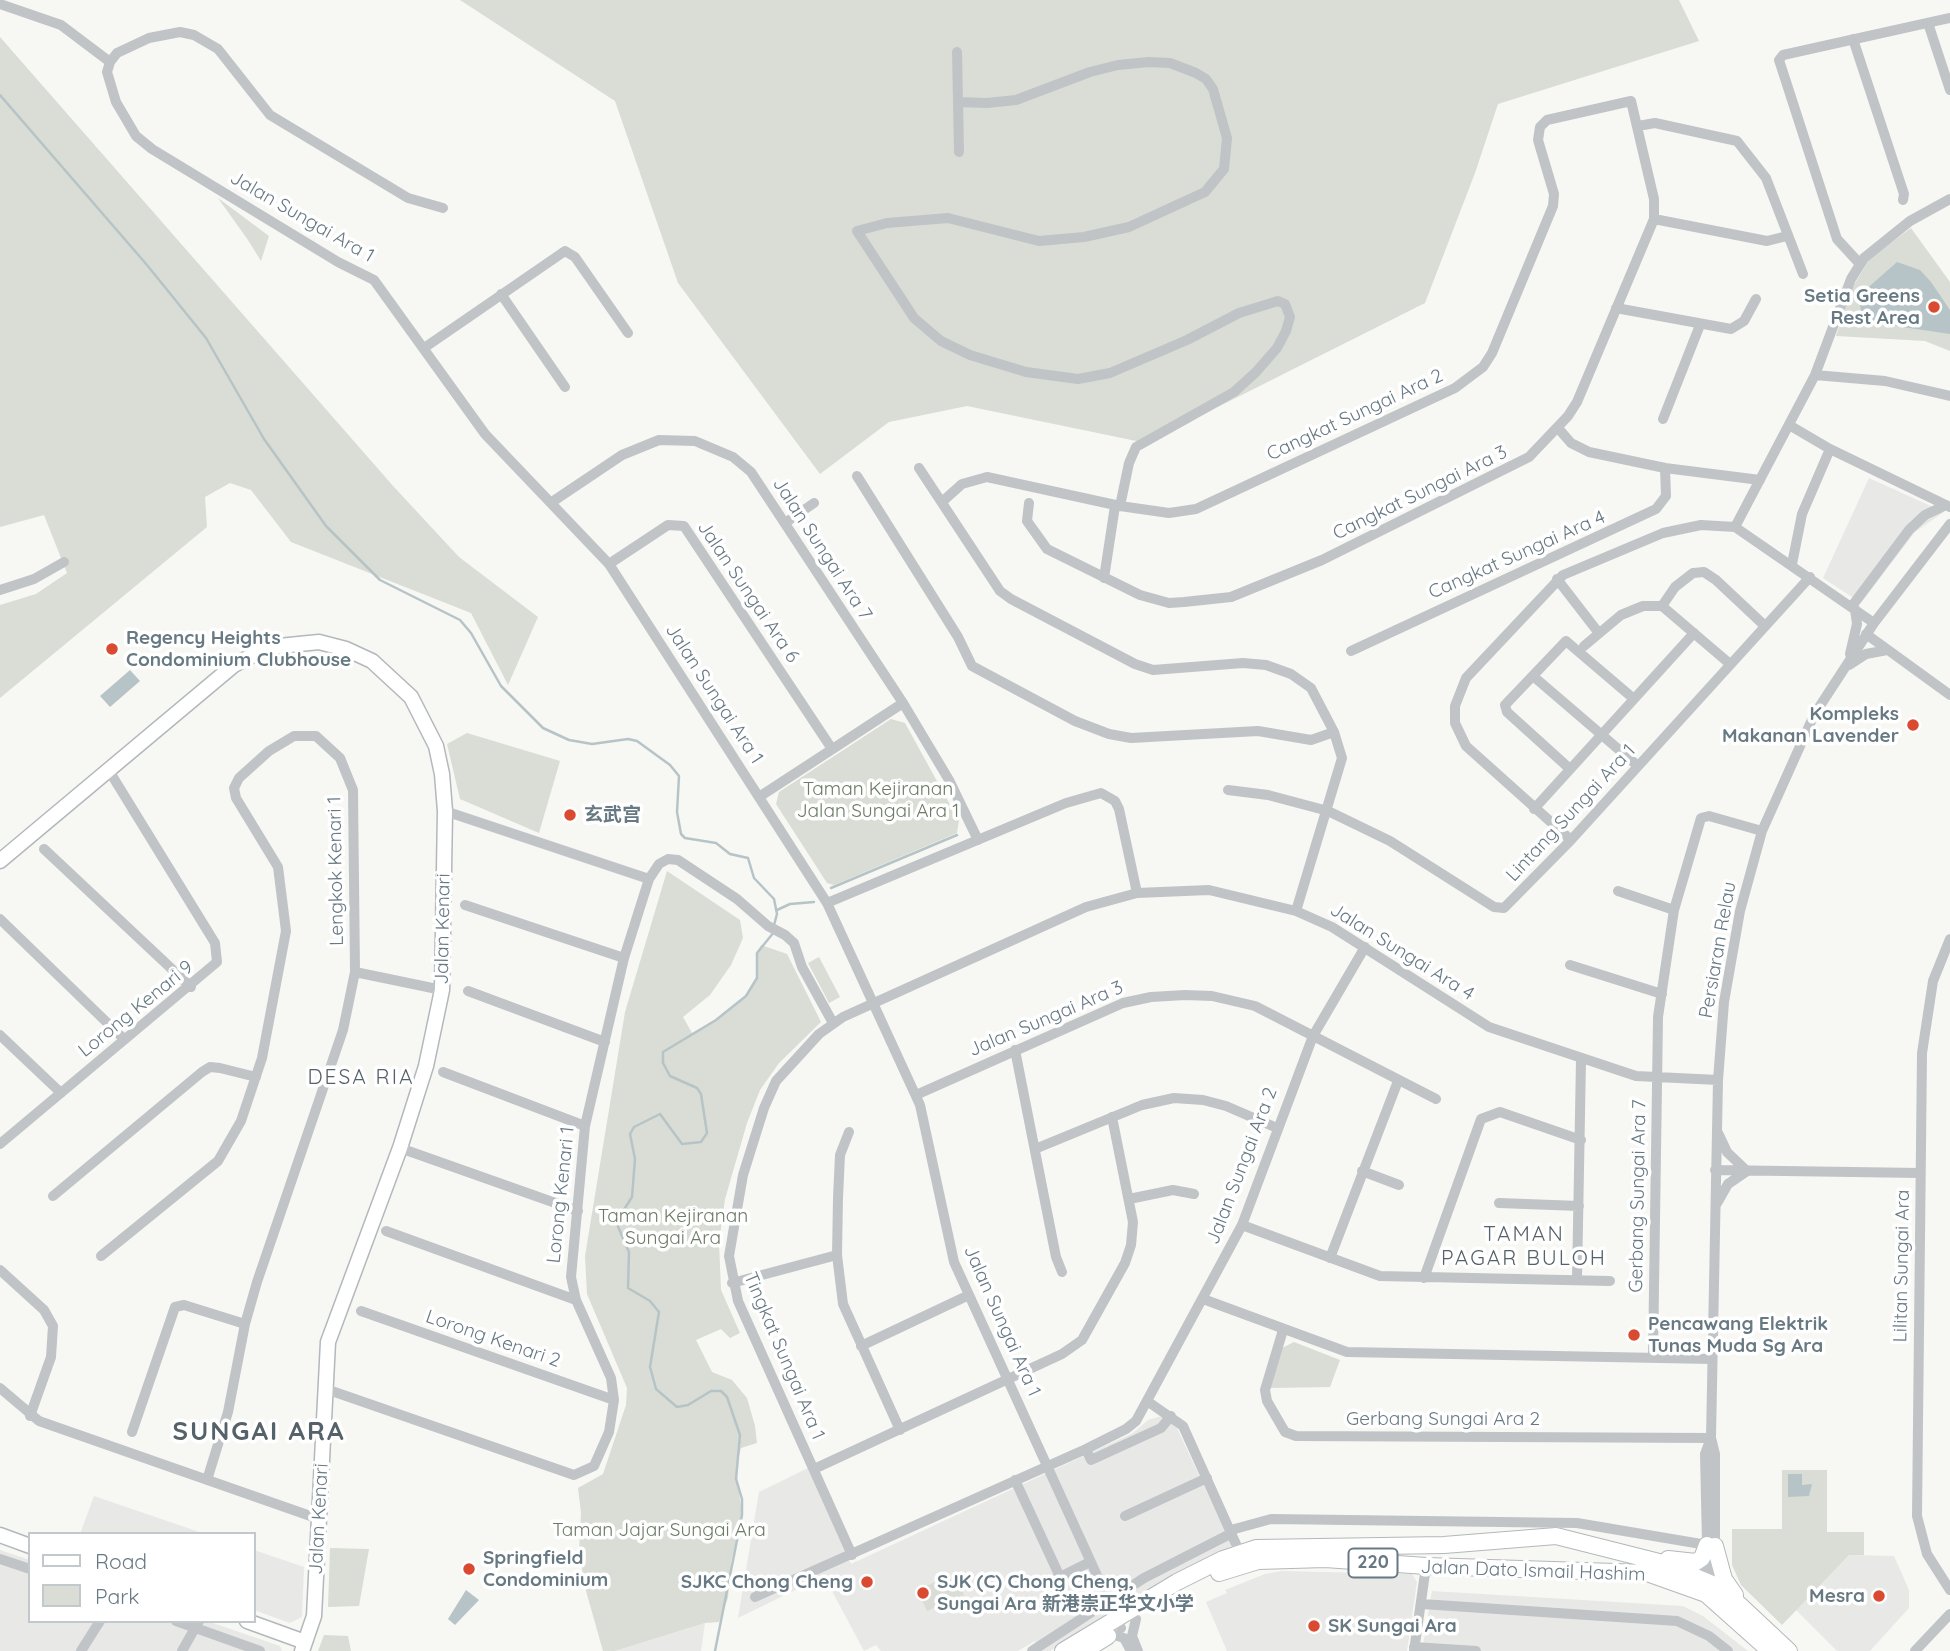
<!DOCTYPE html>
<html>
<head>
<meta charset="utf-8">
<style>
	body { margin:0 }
	#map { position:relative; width:1950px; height:1651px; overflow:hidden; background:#f7f7f4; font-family:Quicksand,sans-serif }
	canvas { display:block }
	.legend { position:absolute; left:28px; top:1532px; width:228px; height:91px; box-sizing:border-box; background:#fff; border:2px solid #c2c9cd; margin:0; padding:9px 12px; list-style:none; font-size:21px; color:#677983 }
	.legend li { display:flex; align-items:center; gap:14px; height:35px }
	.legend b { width:35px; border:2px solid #c2c9cd }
</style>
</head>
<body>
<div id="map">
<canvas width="1950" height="1651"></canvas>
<ul class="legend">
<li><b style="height:9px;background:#fff"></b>Road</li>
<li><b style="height:19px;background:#d9ddd5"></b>Park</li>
</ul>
</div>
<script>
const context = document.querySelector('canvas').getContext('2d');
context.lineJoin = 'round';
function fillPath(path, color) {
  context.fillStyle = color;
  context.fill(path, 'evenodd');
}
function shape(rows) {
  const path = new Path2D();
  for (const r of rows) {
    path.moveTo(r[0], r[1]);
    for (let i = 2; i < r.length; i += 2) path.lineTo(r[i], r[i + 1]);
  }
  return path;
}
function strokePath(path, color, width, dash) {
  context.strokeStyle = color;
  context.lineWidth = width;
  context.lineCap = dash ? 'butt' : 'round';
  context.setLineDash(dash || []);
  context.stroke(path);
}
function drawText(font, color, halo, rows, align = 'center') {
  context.font = font + ' Quicksand,"Noto Sans SC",sans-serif';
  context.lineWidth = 7;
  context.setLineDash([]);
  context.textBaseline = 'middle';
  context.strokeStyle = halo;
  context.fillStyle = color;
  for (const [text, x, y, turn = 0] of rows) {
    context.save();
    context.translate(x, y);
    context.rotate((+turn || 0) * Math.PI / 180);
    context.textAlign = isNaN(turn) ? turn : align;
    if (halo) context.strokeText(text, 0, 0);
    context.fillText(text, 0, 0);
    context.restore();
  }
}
fillPath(shape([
	[1869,478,1944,512,1915,532,1861,603,1823,578],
	[1162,1416,1177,1428,1232,1546,1209,1556,1050,1651,1039,1651,1035,1641,1018,1651,881,1651,876,1645,864,1651,824,1576,738,1618,759,1492,808,1468,851,1564,1133,1433,1148,1420],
	[94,1496,205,1534,80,1534],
	[0,1550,30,1560,30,1621,207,1621,280,1646,282,1651,0,1651],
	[254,1550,304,1567,302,1617,290,1623,254,1610],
	[1849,1555,1894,1556,1909,1590,1909,1608,1870,1651,1837,1651,1796,1610],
	[1282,1571,1412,1574,1417,1582,1407,1651,1227,1651,1206,1602,1227,1593,1225,1590,1265,1574],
	[1432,1591,1683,1606,1703,1616,1748,1651,1422,1651],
	[705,1623,701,1651,615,1651]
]), '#e8e8e7');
fillPath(shape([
	[460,0,1679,0,1699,41,1498,104,1475,173,1425,303,1146,443,967,406,889,422,820,474,678,283,615,101],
	[0,37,394,487,459,557,538,617,508,685,471,613,291,542,251,490,230,483,205,497,207,527,0,698,0,605,36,594,67,573,44,515,0,527],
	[218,198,269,236,261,261,248,240],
	[1911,228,1950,282,1950,351,1925,341,1836,336,1851,290,1870,258],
	[891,719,905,723,959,821,957,833,834,885,827,883,776,804,779,792],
	[467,733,560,761,539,833,460,799,447,744],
	[667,871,740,920,743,938,731,965,710,995,683,1017,692,1033,716,1020,746,996,757,978,757,953,761,945,787,954,821,1022,779,1063,760,1090,747,1123,725,1199,719,1243,721,1290,740,1333,730,1338,721,1329,696,1340,712,1372,732,1380,747,1398,755,1426,757,1443,741,1448,736,1467,742,1515,731,1562,728,1598,719,1622,705,1623,615,1651,603,1651,586,1591,579,1553,581,1513,578,1488,603,1474,626,1405,627,1388,587,1294,585,1256,625,1012],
	[819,957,840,997,829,1003,808,963],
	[1294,1342,1340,1360,1330,1387,1270,1388,1282,1348],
	[1782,1470,1827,1470,1827,1532,1864,1532,1864,1555,1849,1555,1782,1625,1741,1585,1732,1565,1732,1529,1782,1529],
	[330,1548,369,1549,359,1606,328,1607],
	[954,1574,964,1595,927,1611,917,1590],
	[324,1635,348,1636,351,1651,318,1651]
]), '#d9ddd5');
fillPath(shape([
	[1897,262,1920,270,1931,282,1950,310,1950,334,1869,322,1862,316,1860,305,1863,292],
	[130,670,140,681,110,707,100,696],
	[1788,1474,1802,1474,1802,1485,1812,1484,1809,1496,1788,1497],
	[466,1590,479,1600,455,1625,448,1619]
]), '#b7c4c7');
strokePath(shape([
	[0,95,147,265,206,338,264,439,326,526,380,580,460,620,471,633,501,686,543,728,569,740,592,744,628,739,637,741,670,765,679,776,677,812,681,834,685,838,716,843,730,854,748,858,754,878,774,899,777,914,774,925],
	[831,888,957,835],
	[777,910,790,904,814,902],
	[715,1651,742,1515,742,1499,736,1479,740,1435,727,1397,721,1391,711,1391,688,1405,677,1407,656,1389,650,1367,659,1312,650,1301,628,1288,629,1252,616,1222,632,1197,635,1159,630,1134,634,1127,660,1114,682,1144,701,1142,707,1133,701,1094,697,1088,670,1076,663,1063,663,1052,716,1020,746,996,757,978,757,953,774,932]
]), '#b7c4c7', 2.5);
const secondary = shape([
	[0,861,234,665,269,647,319,642,346,649,372,661,411,697,436,746,442,774,445,811,442,990,426,1066,400,1148,328,1342,314,1616,302,1651],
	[0,1535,30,1546],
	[247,1621,305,1642]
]);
const primary = shape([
	[1715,1546,1724,1579,1735,1595],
	[1668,1559,1696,1562,1702,1558,1707,1545],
	[1219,1573,1258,1561,1325,1559,1426,1566,1647,1573,1706,1594,1770,1651],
	[1063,1651,1177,1582,1223,1559,1256,1548,1444,1545,1556,1536,1663,1563,1710,1583,1727,1593,1789,1651],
	[1084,1651,1108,1636]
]);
strokePath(secondary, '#b2b8bc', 17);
strokePath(primary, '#b3b8bb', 18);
strokePath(shape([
	[0,4,61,25,110,62],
	[1928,23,1950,90],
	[1853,39,1904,194,1903,200],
	[957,52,959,152],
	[958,102,987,103,1016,100,1090,72,1118,65,1149,62,1170,63,1196,73,1206,79,1213,89,1227,138,1224,169,1205,192,1129,227,1084,237,1039,241,948,218,887,223,857,231,914,318,941,341,970,355,1026,372,1078,379,1110,373,1187,340,1239,313,1278,301,1285,304,1290,317,1286,331,1277,348,1256,372,1234,392,1136,447,1129,463,1120,506],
	[1638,126,1655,123,1737,141,1766,178,1803,274],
	[443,208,408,198,270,115,218,49,194,35,180,32,149,38,117,53,110,62,107,72,116,102,136,136,152,149,338,262,374,280,485,434,609,564,827,903,920,1105,954,1262,1121,1628],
	[1654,219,1767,241,1787,236],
	[1860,264,1837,239,1779,60,1783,55,1950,18],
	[501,294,565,387],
	[1616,308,1731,329,1744,321,1756,299],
	[424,348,565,251,575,257,628,333],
	[1815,375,1885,381,1950,396],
	[1663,419,1700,325],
	[1789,425,1830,449,1950,507],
	[1558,428,1571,443,1589,452,1665,468,1760,480],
	[919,468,1000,591,1011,599,1135,664,1153,670,1243,663,1266,665,1291,674,1311,688,1334,732,1342,758,1296,911],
	[857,476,958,637,972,666,1075,721,1109,734,1131,738,1258,731,1311,740,1334,732],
	[943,501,962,484,987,477,1120,506,1169,513,1196,509,1455,388,1483,367,1492,353,1553,206,1554,194,1538,140,1540,127,1547,120,1631,101,1654,199,1654,219,1577,402,1568,416,1529,457,1322,560,1231,597,1184,602,1169,603,1140,595,1047,549,1027,521,1029,503],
	[552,502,622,455,659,440,695,441,733,457,751,472,903,703,949,780,978,840],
	[785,523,814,503],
	[1735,527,1815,375,1851,279,1864,258,1910,221,1950,199],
	[609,564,668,525,684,526,832,749],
	[1792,564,1802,514,1830,449],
	[1104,578,1115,506],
	[1557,579,1598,632],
	[0,590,34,579,64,562],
	[1662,606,1675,587,1693,573,1704,572,1716,580,1765,626],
	[1852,606,1909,530,1925,515,1946,505],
	[1866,634,1950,695],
	[1584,646,1621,615,1643,606,1662,606,1730,664],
	[1351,651,1656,509,1666,496,1665,468],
	[1850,654,1857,624,1855,609],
	[1849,665,1866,654,1887,650],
	[1533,676,1638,766],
	[1570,769,1507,712,1505,705,1566,641,1634,699],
	[1228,790,1268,795,1328,811,1390,841,1494,907,1504,908,1571,840,1810,577],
	[759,797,903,703],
	[1534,809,1694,633],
	[445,811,649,879],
	[1571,840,1466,746,1455,723,1455,706,1466,678,1563,575,1663,533,1701,525,1735,527,1874,623],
	[44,849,191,987],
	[1618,891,1674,910],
	[827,903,1066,803,1101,793,1115,801,1119,809,1137,893],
	[465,905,624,958],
	[0,919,124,1039],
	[1950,939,1933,981,1922,1053,1917,1516,1927,1554,1950,1590],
	[1570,965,1662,994],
	[355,972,442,990],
	[468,991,605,1042],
	[0,1035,61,1093],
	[1015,1050,1056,1257,1062,1272],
	[443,1072,585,1126],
	[916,1095,1123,1003,1151,997,1185,995,1212,996,1255,1006,1436,1099],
	[849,1132,840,1155,838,1198,837,1255,843,1304,900,1430],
	[0,1144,217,962,215,943,108,769],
	[400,1148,578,1211],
	[1035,1149,1142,1105,1174,1098,1203,1100,1226,1106,1277,1128],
	[1715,1170,1920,1173],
	[1362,1171,1399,1185],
	[53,1196,202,1072,210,1067,220,1068,256,1077],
	[1129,1199,1173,1190,1194,1194],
	[1499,1203,1579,1206],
	[1716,1205,1728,1184,1747,1171,1727,1152,1718,1133],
	[1242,1225,1380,1276,1610,1281],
	[386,1231,576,1300],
	[101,1256,218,1161,241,1121,262,1058,286,931,278,867,236,798,234,788,239,778,269,751,294,736,316,736,340,758,353,790,355,972,343,1030,257,1282,245,1324,228,1412,207,1480],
	[1330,1258,1398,1081],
	[0,1270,44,1310,53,1326,51,1357,30,1416],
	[1424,1278,1481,1119,1500,1112,1581,1140],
	[1577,1280,1581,1059],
	[732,1283,837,1255],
	[1203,1299,1347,1352,1712,1359],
	[361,1311,614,1400],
	[1283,1330,1265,1390,1267,1401,1285,1432,1296,1436,1711,1438],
	[861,1346,969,1295],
	[1653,1356,1658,1017,1674,910,1701,818,1709,816,1762,831],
	[0,1388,39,1421,319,1519],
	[326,1389,574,1475,594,1466,609,1432,614,1400,611,1378,576,1300,571,1277,585,1126,624,958,649,879,659,864,668,859,678,860,737,899,768,926,785,935,794,943,802,967,833,1023],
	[1147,1401,1183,1426,1240,1553],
	[132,1432,175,1307,184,1305,245,1324],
	[1086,1449,1091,1460,1161,1428,1171,1416],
	[814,1469,1062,1354,1082,1340,1125,1263,1131,1245,1133,1222,1112,1117],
	[1015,1480,1060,1577,1090,1562],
	[1125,1516,1207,1478],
	[1231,1530,1271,1519,1577,1523,1707,1545],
	[852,1555,738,1301,729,1256,743,1175,764,1108,776,1081,819,1034,843,1017,1086,907,1137,893,1209,890,1296,911,1332,927,1489,1027,1636,1076,1718,1080],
	[0,1559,30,1569],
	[1702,1583,1707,1545,1705,1454,1711,1438],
	[1709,1586,1715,1546,1715,1454,1711,1438,1718,1080,1724,1002,1740,911,1762,831,1814,715,1874,623,1950,524],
	[755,1597,1086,1449,1126,1429,1136,1421,1242,1225,1313,1036,1365,947],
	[1422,1604,1677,1621,1709,1636,1728,1651],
	[1136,1619,1132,1636,1138,1651],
	[176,1621,260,1651],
	[1111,1634,1124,1638,1131,1651],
	[1414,1647,1476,1651],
	[81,1651,100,1621],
	[182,1651,199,1621],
	[1032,1651,1144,1578,1232,1533],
	[1414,1651,1426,1566],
	[1915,1651,1950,1614]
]), '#c0c4c7', 10);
strokePath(secondary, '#fff', 14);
strokePath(primary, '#fff', 16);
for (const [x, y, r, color] of [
	[1934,307,7,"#da4a30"],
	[112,649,7,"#da4a30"],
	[1913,725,7,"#da4a30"],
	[570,815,7,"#da4a30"],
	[1634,1335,7,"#da4a30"],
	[469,1569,7,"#da4a30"],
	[867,1582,7,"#da4a30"],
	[923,1593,7,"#da4a30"],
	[1879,1596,7,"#da4a30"],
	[1314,1626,7,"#da4a30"]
]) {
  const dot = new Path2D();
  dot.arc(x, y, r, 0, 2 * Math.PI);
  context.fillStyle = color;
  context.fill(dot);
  strokePath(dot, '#fff', 2.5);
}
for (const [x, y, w] of [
	[1373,1563,49]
]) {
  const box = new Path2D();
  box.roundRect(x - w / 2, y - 14.5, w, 29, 5);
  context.fillStyle = '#fff';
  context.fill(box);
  strokePath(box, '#677983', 2);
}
drawText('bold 18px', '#677983', null, [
	["220",1373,1563]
]);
drawText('19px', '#677983', '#fff', [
	["Jalan Sungai Ara 1",302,217,30],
	["Cangkat Sungai Ara 2",1355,415,-25],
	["Cangkat Sungai Ara 3",1420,493,-26],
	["Jalan Sungai Ara 7",822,549,57],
	["Cangkat Sungai Ara 4",1517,555,-24],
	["Jalan Sungai Ara 6",748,592,56],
	["Jalan Sungai Ara 1",714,694,57],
	["Lintang Sungai Ara 1",1571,813,-47],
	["Lengkok Kenari 1",336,871,-91],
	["Jalan Kenari",443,929,-89],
	["Persiaran Relau",1718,950,-80],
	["Jalan Sungai Ara 4",1402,952,32],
	["Lorong Kenari 9",136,1009,-39],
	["Jalan Sungai Ara 3",1046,1019,-23],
	["Jalan Sungai Ara 2",1242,1166,-69],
	["Lorong Kenari 1",561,1195,-84],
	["Gerbang Sungai Ara 7",1638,1196,-89],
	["Lilitan Sungai Ara",1902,1266,-89],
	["Jalan Sungai Ara 1",1002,1321,66],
	["Lorong Kenari 2",493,1339,19],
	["Tingkat Sungai Ara 1",784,1356,67],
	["Gerbang Sungai Ara 2",1443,1419],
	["Jalan Kenari",319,1519,-87],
	["Jalan Dato Ismail Hashim",1533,1571,2]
]);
drawText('bold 19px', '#677983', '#fff', [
	["Setia Greens",1920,296,"right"],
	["Rest Area",1920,318,"right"],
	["Regency Heights",126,638],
	["Condominium Clubhouse",126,660],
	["Kompleks",1899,714,"right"],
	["Makanan Lavender",1899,736,"right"],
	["玄武宫",584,815],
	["Pencawang Elektrik",1648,1324],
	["Tunas Muda Sg Ara",1648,1346],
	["Springfield",483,1558],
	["Condominium",483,1580],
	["SJKC Chong Cheng",853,1582,"right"],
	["SJK (C) Chong Cheng,",937,1582],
	["Sungai Ara 新港崇正华文小学",937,1604],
	["Mesra",1865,1596,"right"],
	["SK Sungai Ara",1328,1626]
], 'left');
drawText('19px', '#6c7b66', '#fff', [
	["Taman Kejiranan",878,789],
	["Jalan Sungai Ara 1",878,811],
	["Taman Kejiranan",673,1216],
	["Sungai Ara",673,1238],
	["Taman Jajar Sungai Ara",659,1530]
]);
context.letterSpacing = '2px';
drawText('21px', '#556269', '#fff', [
	["DESA RIA",361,1078],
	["TAMAN",1524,1235],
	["PAGAR BULOH",1524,1259]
]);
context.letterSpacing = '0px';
context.letterSpacing = '2px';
drawText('bold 26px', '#556269', '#fff', [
	["SUNGAI ARA",259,1432]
]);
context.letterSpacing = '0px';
</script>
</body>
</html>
